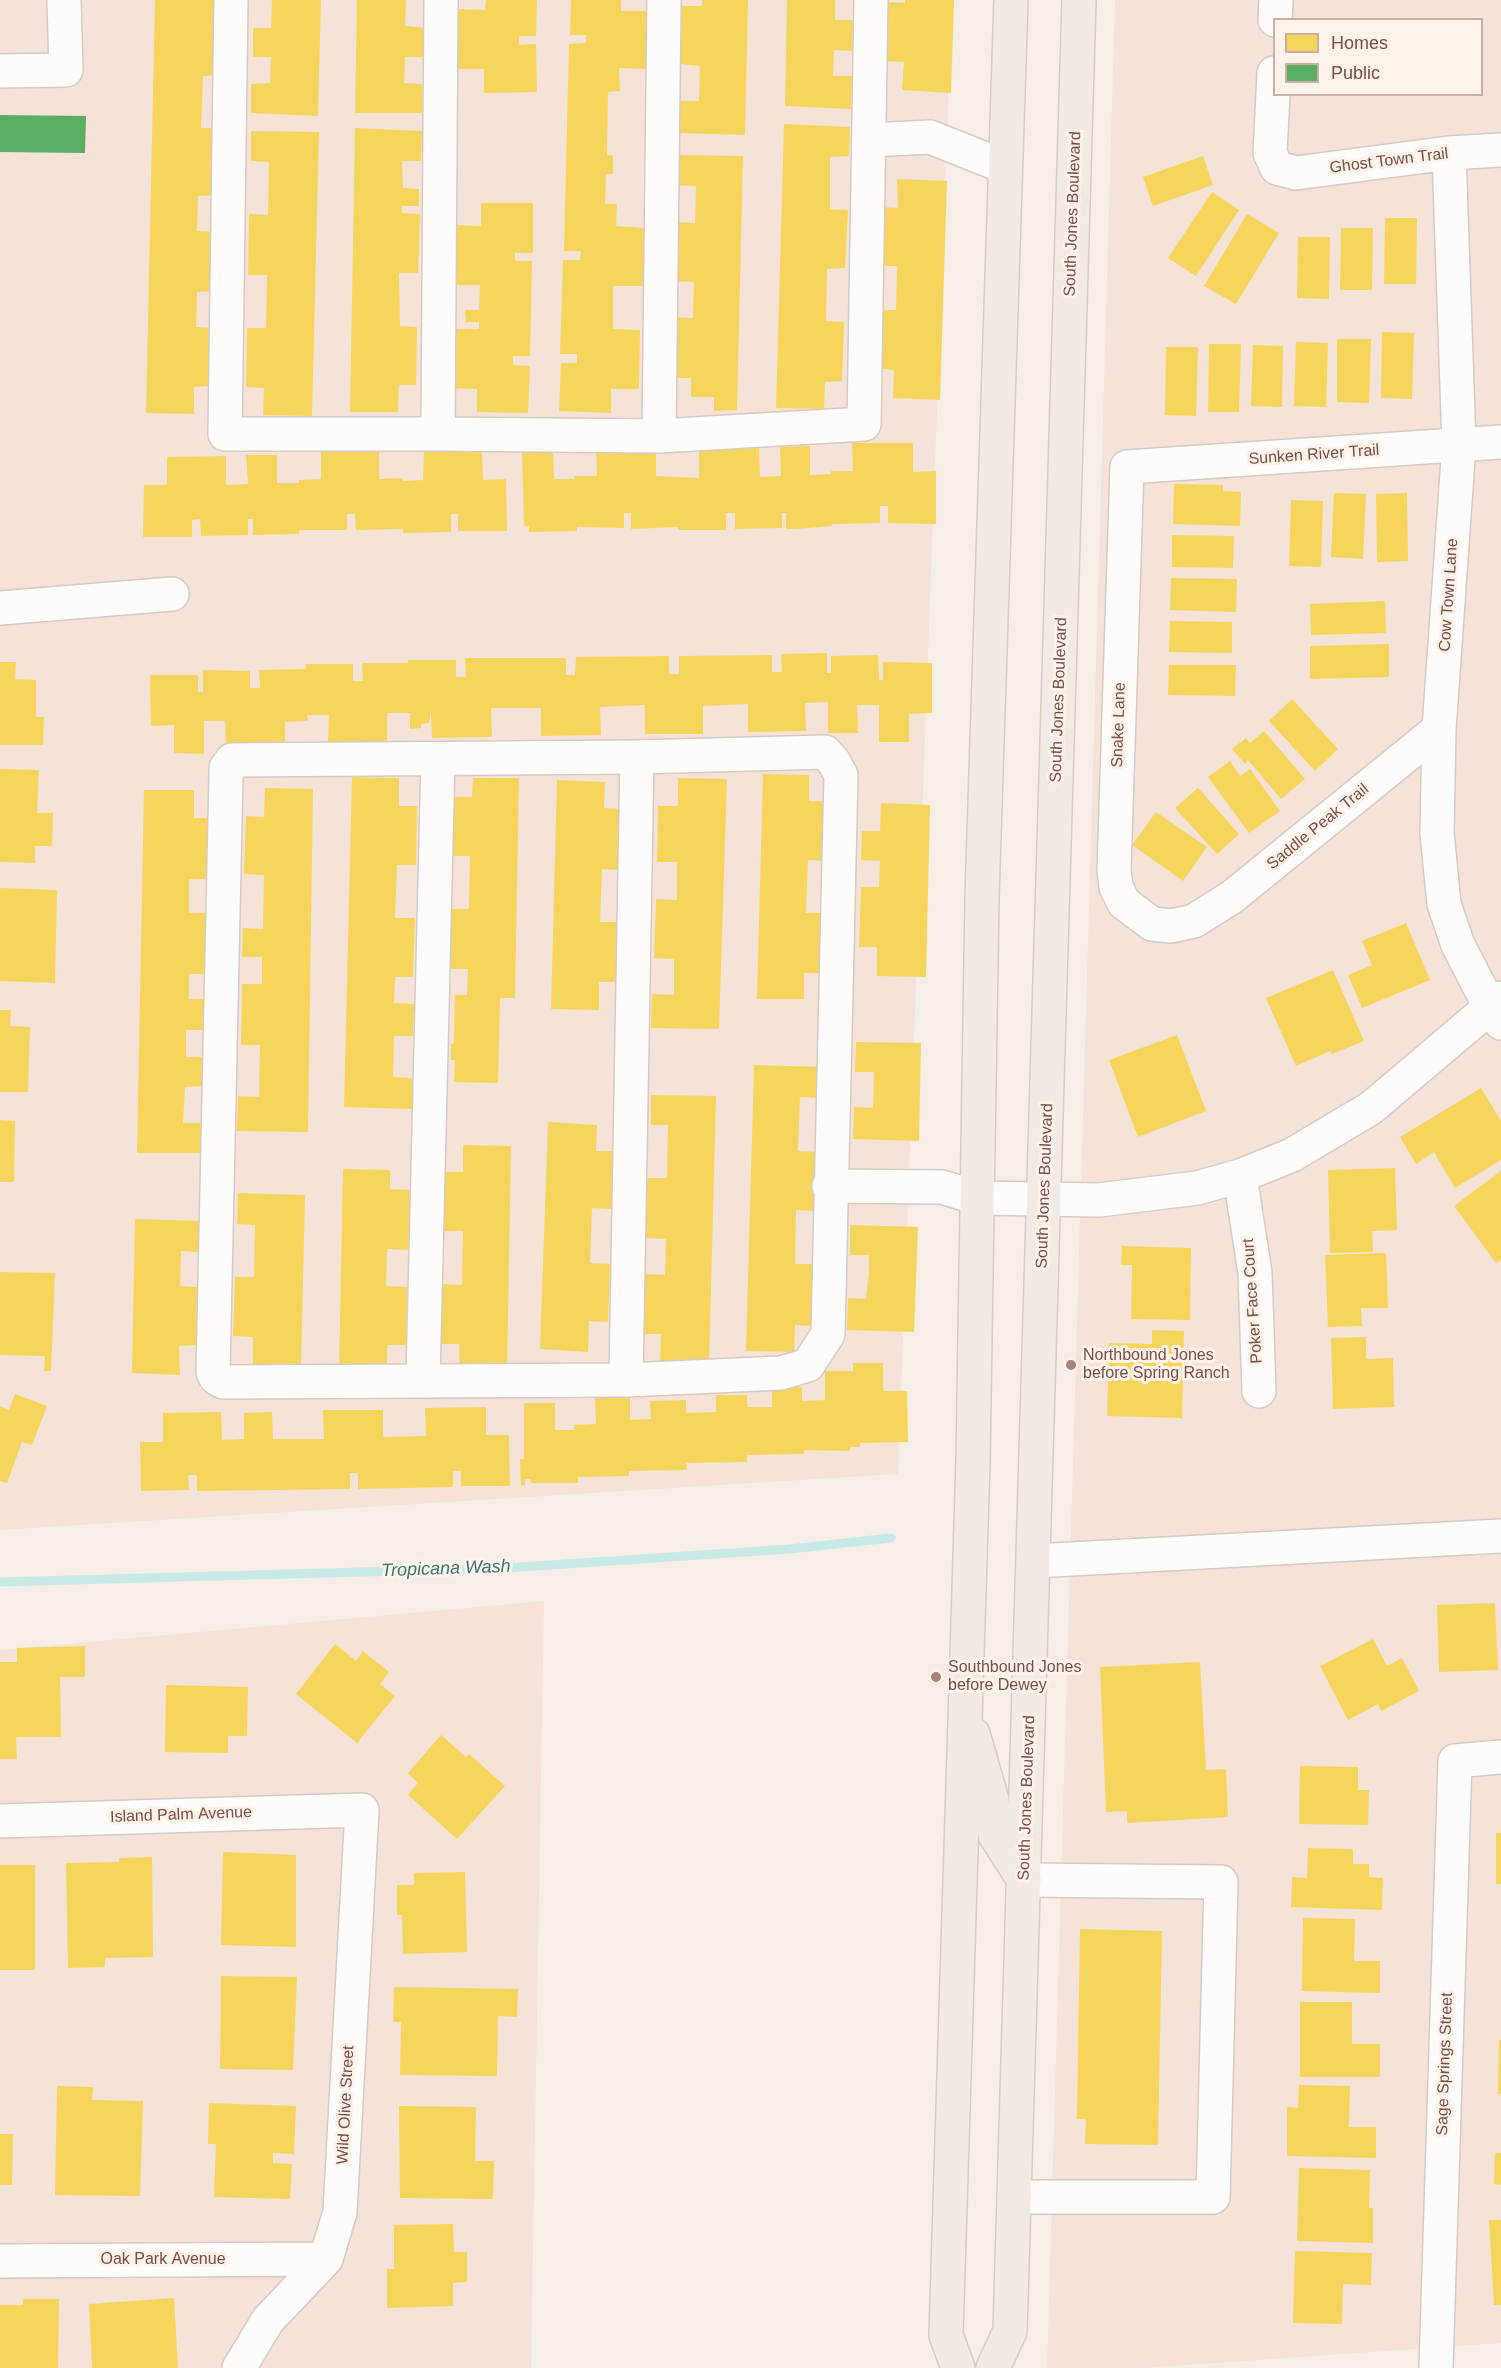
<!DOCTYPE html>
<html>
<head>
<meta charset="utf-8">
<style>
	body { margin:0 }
	#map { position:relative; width:1501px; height:2368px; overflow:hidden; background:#f7eee7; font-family:Helvetica,sans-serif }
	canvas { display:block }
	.legend { position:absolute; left:1273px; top:18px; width:210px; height:78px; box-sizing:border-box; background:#fff2e8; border:2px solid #c8b0a7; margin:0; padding:8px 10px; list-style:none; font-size:18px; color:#764e46 }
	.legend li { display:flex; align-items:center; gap:12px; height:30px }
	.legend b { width:30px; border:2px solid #c8b0a7 }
</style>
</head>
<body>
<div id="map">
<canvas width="1501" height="2368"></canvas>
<ul class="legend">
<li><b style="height:16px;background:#f6d55c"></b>Homes</li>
<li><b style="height:16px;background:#5aae61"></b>Public</li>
</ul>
</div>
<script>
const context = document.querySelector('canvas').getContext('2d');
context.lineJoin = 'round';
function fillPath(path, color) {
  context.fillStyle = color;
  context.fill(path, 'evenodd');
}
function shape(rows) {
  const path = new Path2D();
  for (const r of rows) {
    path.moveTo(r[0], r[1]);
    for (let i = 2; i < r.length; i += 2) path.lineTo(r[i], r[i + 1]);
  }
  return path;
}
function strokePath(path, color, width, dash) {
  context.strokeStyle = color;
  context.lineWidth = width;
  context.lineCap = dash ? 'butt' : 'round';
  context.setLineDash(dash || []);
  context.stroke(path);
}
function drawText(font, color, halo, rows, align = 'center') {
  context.font = font + ' Helvetica,sans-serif';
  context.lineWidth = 6;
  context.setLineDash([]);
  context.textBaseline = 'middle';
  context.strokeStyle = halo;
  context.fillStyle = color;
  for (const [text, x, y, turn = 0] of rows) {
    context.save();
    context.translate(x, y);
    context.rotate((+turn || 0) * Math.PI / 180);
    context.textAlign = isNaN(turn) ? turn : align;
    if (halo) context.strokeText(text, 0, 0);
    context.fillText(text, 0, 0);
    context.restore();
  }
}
fillPath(shape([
	[0,0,952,0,898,1474,0,1530],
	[1115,0,1501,0,1501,2343,1144,2368,1047,2368],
	[1274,20,1482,20,1482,94,1274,94],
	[544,1601,531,2368,0,2368,0,1650]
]), '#f5e3d8');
fillPath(shape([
	[155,0,222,0,221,75,203,76,201,128,219,128,219,195,198,196,197,231,217,232,216,291,197,292,196,327,214,328,213,386,194,387,194,414,146,413],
	[272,0,321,0,318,116,251,113,251,84,270,83,271,57,253,57,253,28,271,28],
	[357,0,406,0,405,26,424,28,424,57,405,57,404,83,422,84,422,113,355,113],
	[486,0,537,0,536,36,519,36,519,45,536,44,537,92,484,93,484,69,457,69,457,9,485,10],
	[571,0,621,0,621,11,649,11,648,69,619,68,620,91,608,92,607,155,613,156,613,174,606,174,605,204,617,204,616,226,644,228,643,286,613,286,613,329,640,330,639,389,611,389,611,413,559,411,561,363,577,363,577,354,560,354,563,260,580,260,581,251,564,251,569,44,586,43,586,35,570,35],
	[702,0,748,0,745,135,678,133,678,101,699,101,700,66,680,64,682,6,702,6],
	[787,0,835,0,835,20,853,20,852,51,834,50,833,76,852,76,851,109,785,106],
	[905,0,954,0,951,93,902,90,904,62,884,61,886,2,905,3],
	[784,124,850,127,849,156,830,157,830,209,848,210,845,268,827,269,826,321,844,322,842,381,825,382,824,409,776,408],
	[355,128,422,131,421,161,402,161,403,188,419,189,419,206,402,206,402,213,420,214,418,273,399,273,400,326,417,327,416,385,399,385,398,412,350,412],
	[251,131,319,132,312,416,263,415,264,388,246,387,247,328,266,328,267,275,248,275,249,214,268,215,269,162,251,161],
	[677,155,743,156,737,410,714,411,714,397,691,397,691,378,672,378,672,317,693,318,694,282,674,281,675,222,695,223,696,186,677,185],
	[1203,156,1213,185,1153,206,1143,177],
	[897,179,947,181,940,400,893,398,894,370,875,368,877,310,896,310,897,266,878,266,879,207,898,208],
	[1212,192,1239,210,1196,276,1168,258],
	[481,203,533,203,533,253,515,253,515,261,532,261,530,356,513,356,513,365,530,366,528,413,477,412,477,389,450,388,450,329,479,329,479,322,466,322,465,310,479,310,480,285,451,285,453,225,481,226],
	[1247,214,1279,233,1236,304,1204,286],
	[1385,218,1417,218,1416,284,1384,284],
	[1341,228,1373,228,1372,290,1340,290],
	[1298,237,1330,237,1329,299,1297,298],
	[1382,332,1414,333,1412,399,1381,398],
	[1337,339,1371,339,1369,403,1337,402],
	[1296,342,1328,343,1326,407,1294,406],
	[1209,344,1241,344,1239,412,1208,412],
	[1253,345,1283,346,1282,407,1251,406],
	[1166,347,1198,347,1196,416,1165,415],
	[852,443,913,443,913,472,936,471,936,524,888,523,888,506,880,506,880,523,832,524,832,526,797,529,786,529,786,513,782,513,782,528,735,529,735,513,726,513,726,530,678,530,678,527,631,529,631,513,624,513,624,528,577,527,577,531,529,532,529,526,524,526,522,451,553,451,554,479,575,479,574,476,597,476,596,447,656,447,656,476,699,478,699,449,759,448,760,477,781,476,780,447,810,446,810,475,831,474,831,471,853,471],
	[321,451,379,451,379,479,402,478,403,481,423,480,424,452,482,451,483,480,506,479,507,531,458,531,458,514,451,514,451,532,403,533,403,529,356,530,355,514,347,514,347,530,299,530,299,534,253,535,253,519,248,519,248,535,201,536,200,519,192,520,192,537,143,537,144,485,167,485,167,457,226,456,226,485,248,484,246,455,277,455,277,483,299,483,299,480,321,479],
	[1174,484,1223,485,1223,491,1241,492,1240,526,1173,524],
	[1334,493,1366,494,1363,559,1331,557],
	[1407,493,1408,561,1377,562,1376,494],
	[1291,500,1323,501,1321,567,1289,566],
	[1172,535,1234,536,1233,568,1172,567],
	[1171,578,1237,579,1236,612,1170,610],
	[1385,601,1386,633,1311,635,1310,604],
	[1170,621,1232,622,1232,653,1169,652],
	[1389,644,1389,677,1310,679,1310,646],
	[827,653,827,673,831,673,831,656,878,655,879,680,883,680,883,662,932,663,932,713,909,714,909,742,879,742,879,705,857,705,858,733,828,733,828,702,805,703,806,731,748,732,748,704,703,706,703,734,645,734,645,705,600,707,601,735,541,736,541,708,491,708,492,737,432,738,431,710,429,723,421,724,421,728,410,729,410,713,387,713,387,742,328,742,329,715,307,715,308,721,285,722,285,749,226,748,225,721,204,721,204,754,174,753,174,725,151,726,150,675,198,675,198,692,203,692,203,670,250,671,250,688,260,688,259,670,306,669,306,664,353,664,353,681,363,681,362,663,408,663,408,660,456,660,456,677,466,677,465,658,566,658,566,675,575,675,576,657,669,656,669,674,679,674,679,656,772,655,772,672,782,672,781,654],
	[0,662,16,662,15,679,36,680,36,717,44,717,43,745,0,745],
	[1169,665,1236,665,1235,696,1168,695],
	[1292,699,1338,749,1315,771,1269,721],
	[1264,731,1305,779,1281,799,1248,760,1245,764,1232,749,1246,738,1250,743],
	[1230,761,1240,776,1250,769,1280,811,1249,833,1208,777],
	[0,769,39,770,37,813,53,813,52,846,35,846,35,863,0,862],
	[763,774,809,775,809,801,827,801,826,861,808,860,806,913,825,913,823,973,804,973,804,999,757,999],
	[352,777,399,778,399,806,417,806,416,865,397,865,395,918,415,918,413,977,395,977,394,1003,414,1004,413,1036,394,1036,393,1077,412,1078,412,1109,344,1107],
	[473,778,519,778,515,998,500,998,498,1083,454,1082,455,1060,451,1060,451,1044,454,1043,455,995,467,995,468,969,449,969,449,909,469,909,470,856,452,856,453,797,472,797],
	[678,778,727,779,719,1029,651,1028,652,994,674,995,674,959,654,958,656,899,677,900,677,862,657,862,658,806,678,806],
	[557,780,605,782,604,808,623,809,622,870,602,869,600,922,619,922,617,982,599,982,599,1010,551,1009],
	[265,788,313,789,308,1132,237,1131,238,1096,259,1097,260,1045,241,1045,242,984,262,984,262,957,242,957,243,928,263,929,264,875,244,874,246,816,264,817],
	[1198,788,1239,834,1217,854,1175,808],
	[144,790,194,790,194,818,211,818,210,879,189,879,189,913,209,913,208,974,189,974,189,999,205,999,205,1030,186,1030,186,1057,205,1057,205,1086,185,1087,183,1123,203,1123,203,1153,137,1153],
	[881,803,930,805,926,977,877,976,877,947,859,947,861,887,879,887,880,861,861,860,862,831,880,831],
	[1156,812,1207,847,1183,881,1132,845],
	[0,888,57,890,55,983,0,981],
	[1406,923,1430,980,1362,1008,1348,975,1372,965,1362,941],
	[1333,970,1364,1041,1332,1054,1330,1051,1296,1066,1266,998],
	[0,1010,11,1010,10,1026,30,1027,28,1092,0,1092],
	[1177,1035,1206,1111,1138,1137,1109,1060],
	[856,1042,921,1043,919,1141,853,1139,854,1107,873,1108,874,1072,855,1072],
	[754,1065,821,1067,820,1098,800,1097,798,1151,818,1152,816,1211,796,1210,795,1264,815,1264,813,1326,795,1325,794,1352,746,1351],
	[1481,1088,1501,1121,1501,1160,1455,1188,1434,1152,1416,1164,1400,1137],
	[651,1095,716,1096,709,1365,660,1365,661,1334,643,1334,645,1274,665,1275,666,1239,646,1238,647,1178,667,1178,668,1125,651,1125],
	[0,1120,15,1121,14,1182,0,1182],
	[548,1122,597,1125,596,1151,613,1151,611,1209,592,1208,590,1263,610,1264,608,1322,589,1321,588,1352,540,1349],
	[463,1145,511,1146,507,1373,460,1373,459,1344,441,1344,441,1284,462,1285,463,1231,444,1231,445,1172,463,1172],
	[1395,1168,1397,1230,1372,1231,1373,1252,1330,1253,1328,1170],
	[343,1169,390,1170,390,1189,410,1190,409,1250,387,1249,386,1286,407,1287,406,1345,387,1345,387,1373,339,1372],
	[1501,1171,1501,1260,1496,1263,1454,1206],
	[238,1193,305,1195,301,1366,253,1365,253,1337,233,1336,235,1277,254,1277,255,1225,237,1224],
	[135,1219,200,1221,198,1252,181,1251,180,1286,197,1287,196,1345,179,1346,180,1375,132,1373],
	[850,1225,918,1227,914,1332,847,1330,848,1298,866,1299,869,1272,869,1255,850,1255],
	[1122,1246,1191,1248,1190,1320,1131,1319,1132,1265,1121,1265],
	[1386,1253,1388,1308,1361,1308,1362,1326,1328,1327,1325,1255],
	[0,1272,55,1273,51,1371,44,1371,45,1356,0,1355],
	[1152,1330,1184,1331,1182,1418,1107,1416,1109,1343,1152,1344],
	[1366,1337,1366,1359,1393,1358,1394,1407,1333,1409,1331,1338],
	[853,1363,883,1363,883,1391,907,1391,908,1442,860,1443,860,1447,850,1447,850,1451,804,1450,804,1454,747,1455,747,1462,686,1463,687,1470,629,1471,629,1476,578,1477,578,1483,531,1483,530,1479,525,1479,525,1485,521,1486,520,1459,524,1459,524,1403,555,1403,555,1430,574,1430,574,1425,596,1424,595,1396,630,1396,630,1420,651,1419,650,1401,686,1400,686,1413,716,1412,716,1395,747,1395,747,1407,772,1407,772,1388,802,1387,802,1401,825,1400,825,1371,853,1371],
	[15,1394,47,1406,32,1445,22,1442,7,1483,0,1481,0,1406,9,1410],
	[486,1407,486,1435,509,1435,510,1486,461,1486,461,1471,453,1471,453,1487,358,1489,358,1473,350,1473,350,1489,197,1491,197,1475,188,1475,189,1490,141,1491,140,1442,163,1442,163,1413,221,1412,222,1440,244,1439,244,1413,272,1412,273,1439,324,1439,323,1410,383,1410,383,1437,426,1436,425,1408],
	[1495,1603,1498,1670,1439,1672,1437,1605],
	[1373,1639,1387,1666,1402,1658,1419,1691,1381,1711,1378,1704,1348,1720,1320,1666],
	[335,1644,356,1661,363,1651,389,1672,380,1684,395,1696,357,1743,296,1694],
	[85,1646,85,1677,60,1677,61,1737,16,1737,17,1759,0,1759,0,1662,17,1662,17,1648],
	[1200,1662,1206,1770,1226,1769,1228,1817,1127,1823,1127,1811,1106,1812,1100,1667],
	[166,1685,248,1687,247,1736,228,1736,228,1753,165,1752],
	[441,1735,466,1757,469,1754,505,1786,457,1839,408,1795,418,1783,408,1773],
	[1300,1766,1358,1767,1358,1790,1369,1790,1368,1825,1299,1824],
	[1496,1833,1501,1833,1501,1884,1496,1884],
	[1308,1848,1353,1849,1353,1864,1369,1864,1369,1877,1383,1878,1382,1910,1291,1907,1292,1877,1307,1878],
	[223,1852,296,1855,296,1947,221,1945],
	[152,1857,153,1957,105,1958,105,1967,68,1968,66,1863,119,1862,119,1858],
	[0,1865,35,1865,35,1970,0,1970],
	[465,1872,467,1952,403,1954,402,1915,397,1915,397,1885,414,1885,414,1873],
	[1303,1918,1355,1919,1354,1961,1380,1961,1380,1993,1302,1991],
	[1080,1929,1162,1931,1158,2145,1085,2144,1086,2119,1077,2119],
	[221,1976,297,1977,293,2070,220,2069],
	[394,1987,518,1989,517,2017,498,2016,497,2076,400,2075,401,2022,393,2022],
	[1300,2002,1352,2002,1352,2044,1380,2044,1380,2077,1300,2077],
	[1499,2040,1501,2040,1501,2094,1498,2094],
	[1299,2085,1350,2086,1349,2127,1376,2127,1376,2158,1287,2156,1287,2107,1298,2108],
	[57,2086,93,2087,92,2100,143,2101,140,2196,55,2195],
	[209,2103,296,2106,294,2154,273,2153,273,2163,292,2164,290,2199,214,2197,216,2144,208,2144],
	[399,2106,476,2107,475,2161,494,2161,493,2199,400,2198],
	[0,2134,13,2134,12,2185,0,2185],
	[1495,2153,1501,2153,1501,2185,1494,2184],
	[1299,2168,1370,2170,1369,2208,1373,2208,1373,2243,1297,2241],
	[1489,2220,1501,2220,1501,2305,1494,2305],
	[453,2224,454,2252,467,2252,467,2282,453,2283,453,2306,387,2308,387,2269,394,2269,394,2225],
	[1295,2251,1372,2253,1371,2285,1343,2284,1342,2324,1293,2323],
	[174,2298,178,2368,92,2368,89,2304],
	[23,2299,59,2299,58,2368,0,2368,0,2305,23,2305]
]), '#f6d55c');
fillPath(shape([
	[0,115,86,116,85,153,0,152]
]), '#5aae61');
strokePath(shape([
	[0,1582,506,1568,790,1549,891,1538]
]), '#c8eae6', 9);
const minor = shape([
	[231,0,225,434,438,434],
	[441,0,438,434,659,436,664,0],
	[1275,20,1276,0],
	[0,71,66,70,64,0],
	[1274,73,1270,153,1277,168,1296,173,1449,153,1501,150],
	[870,140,930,137,1003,166],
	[1449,153,1459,445,1439,729,1437,833,1444,904,1458,945,1490,1007,1501,1023],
	[659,436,864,424,871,0],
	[0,608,172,594],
	[1439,729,1232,897,1194,921,1171,926,1152,924,1124,903,1116,887,1114,870,1127,467,1501,442],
	[825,752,834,762,841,775,828,1334,808,1365,781,1373,626,1380,223,1382,216,1378,213,1372,226,775,226,768,232,760,637,757,825,752],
	[1240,1176,1255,1273,1259,1391],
	[829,1186,942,1187,978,1198,1099,1200,1197,1188,1240,1176,1292,1155,1371,1108,1501,998],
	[423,1379,438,759],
	[626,1380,637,757],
	[1034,1561,1501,1536],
	[0,1821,362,1810,340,2212,326,2259,268,2320,239,2368],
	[1014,2197,1213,2197,1221,1882,1024,1880],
	[0,2261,326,2259],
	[1436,2368,1455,1761,1501,1757]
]);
const major = shape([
	[973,1734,992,1800,995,1835,1024,1880],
	[958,2368,946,2335,973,1461,982,897,1011,0],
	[993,2368,1010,2331,1079,0]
]);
strokePath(minor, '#d8cac5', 36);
strokePath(major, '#d8cbc7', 36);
strokePath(minor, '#fefcfb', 33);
strokePath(major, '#f2eae4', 33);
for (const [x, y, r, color] of [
	[1071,1365,6,"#a3867e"],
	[936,1677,6,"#a3867e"]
]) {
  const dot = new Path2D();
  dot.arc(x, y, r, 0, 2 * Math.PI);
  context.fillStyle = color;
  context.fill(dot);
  strokePath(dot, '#fff2e8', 2);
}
drawText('16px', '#764e46', '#fff2e8', [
	["Ghost Town Trail",1389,161,-7],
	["South Jones Boulevard",1073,214,-88],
	["Sunken River Trail",1314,455,-4],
	["Cow Town Lane",1449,595,-86],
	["South Jones Boulevard",1059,700,-88],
	["Snake Lane",1119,725,-88],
	["Saddle Peak Trail",1318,827,-39],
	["South Jones Boulevard",1045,1186,-88],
	["Poker Face Court",1253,1301,-94],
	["South Jones Boulevard",1027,1798,-88],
	["Island Palm Avenue",181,1815,-2],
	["Sage Springs Street",1445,2064,-88],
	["Wild Olive Street",346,2105,-87],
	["Oak Park Avenue",163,2260]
]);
drawText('16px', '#764e46', '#fff2e8', [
	["Northbound Jones",1083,1356],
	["before Spring Ranch",1083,1374],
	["Southbound Jones",948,1668],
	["before Dewey",948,1686]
], 'left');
drawText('italic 18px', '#367674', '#fff2e8', [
	["Tropicana Wash",446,1569,-2]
]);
</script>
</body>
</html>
